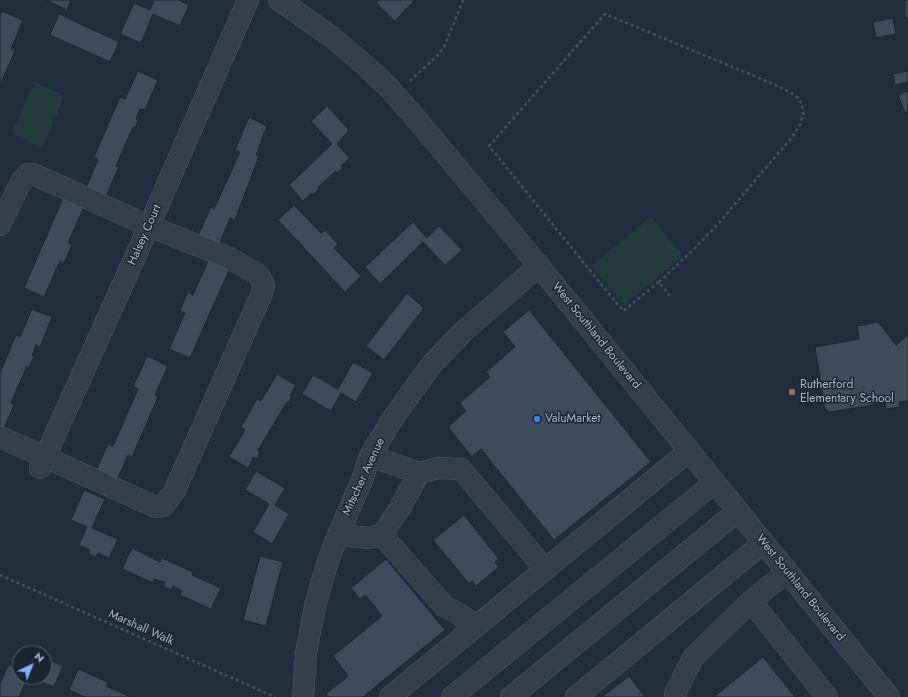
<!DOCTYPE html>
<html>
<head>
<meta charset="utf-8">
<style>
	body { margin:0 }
	#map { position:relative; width:908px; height:697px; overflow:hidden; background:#212d3c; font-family:Jost,sans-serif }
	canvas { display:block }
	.north { position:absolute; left:12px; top:645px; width:40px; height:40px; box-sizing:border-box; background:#1b2431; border:1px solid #57606d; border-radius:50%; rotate:43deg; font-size:11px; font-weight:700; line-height:16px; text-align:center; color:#b1bac8 }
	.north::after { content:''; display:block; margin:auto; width:14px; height:18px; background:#81b0fc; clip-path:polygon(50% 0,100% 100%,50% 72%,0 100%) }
</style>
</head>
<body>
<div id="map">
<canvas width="908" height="697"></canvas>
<div class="north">N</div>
</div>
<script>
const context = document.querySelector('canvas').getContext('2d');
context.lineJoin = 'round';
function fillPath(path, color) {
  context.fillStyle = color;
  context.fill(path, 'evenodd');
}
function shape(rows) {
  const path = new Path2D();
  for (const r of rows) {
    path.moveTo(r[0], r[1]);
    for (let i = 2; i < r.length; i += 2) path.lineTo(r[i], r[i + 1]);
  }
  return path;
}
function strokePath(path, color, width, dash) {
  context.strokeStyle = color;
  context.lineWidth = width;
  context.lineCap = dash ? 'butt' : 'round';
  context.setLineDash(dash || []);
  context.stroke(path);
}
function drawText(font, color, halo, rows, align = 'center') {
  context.font = font + ' Jost,sans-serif';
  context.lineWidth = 3;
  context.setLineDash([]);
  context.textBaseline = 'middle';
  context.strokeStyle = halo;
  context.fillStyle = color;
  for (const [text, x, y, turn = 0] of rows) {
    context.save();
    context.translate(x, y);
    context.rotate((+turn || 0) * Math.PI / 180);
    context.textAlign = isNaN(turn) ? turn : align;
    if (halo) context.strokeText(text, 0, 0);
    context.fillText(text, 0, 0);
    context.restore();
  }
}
fillPath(shape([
	[35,82,59,93,63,96,61,104,42,148,12,133],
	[651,217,683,256,624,305,591,266]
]), '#233a3d');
const building = shape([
	[46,0,71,0,67,10,46,0],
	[154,0,178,0,189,5,180,26,153,14,141,43,120,34,134,3,150,10,154,0],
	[379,0,415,0,395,21,376,3,379,0],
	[905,0,908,0,908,18,905,18,905,0],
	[2,11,23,20,11,49,15,51,0,85,0,16,2,11],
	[59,14,119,42,110,62,50,35,59,14],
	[893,18,896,34,876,38,873,22,893,18],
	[138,71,158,80,145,110,140,109,136,119,138,120,135,128,133,127,116,166,119,167,105,198,85,190,98,160,94,157,120,97,125,99,138,71],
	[908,71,908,82,895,85,893,74,908,71],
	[908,91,908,112,905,113,898,95,908,91],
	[327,106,349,130,337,144,350,158,341,166,343,168,337,173,336,171,318,187,319,189,313,195,312,193,303,201,289,185,332,144,311,121,327,106],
	[249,117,267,126,256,155,259,156,235,220,230,218,218,247,197,238,211,207,214,209,240,152,235,150,249,117],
	[63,198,84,207,68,243,72,245,64,263,60,261,44,297,24,288,63,198],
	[294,205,321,233,325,230,338,244,334,248,361,276,345,292,278,220,294,205],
	[413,222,427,238,439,226,462,250,445,265,423,242,380,284,365,267,413,222],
	[209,259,230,268,190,358,169,349,185,313,180,310,188,292,193,295,209,259],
	[407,293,424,308,384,360,366,346,407,293],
	[32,309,52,317,40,347,36,345,32,356,34,357,29,367,27,366,11,403,14,405,1,435,0,434,0,373,16,335,20,337,32,309],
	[529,310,651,462,554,540,481,449,472,457,448,427,466,411,460,403,490,377,486,372,515,347,503,332,529,310],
	[878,322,896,345,908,335,908,401,899,402,900,407,886,409,885,403,830,412,825,409,815,347,859,339,857,326,878,322],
	[147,356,168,366,155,395,158,397,132,457,128,455,115,484,94,475,108,444,113,446,138,389,133,387,147,356],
	[353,362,373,373,356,402,341,393,331,411,302,394,313,375,338,389,353,362],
	[277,374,296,385,290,396,292,397,288,403,287,402,258,450,260,452,257,459,254,457,248,468,229,457,245,430,241,427,257,399,261,401,277,374],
	[256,471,285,488,275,505,289,514,272,544,253,532,269,504,245,490,256,471],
	[84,490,105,499,92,528,118,539,109,558,98,553,96,557,88,553,90,550,79,545,87,527,71,520,84,490],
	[464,515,499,559,495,562,499,567,476,586,472,581,469,584,433,540,464,515],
	[132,548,160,562,162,558,193,572,192,575,221,588,211,609,180,595,182,591,173,586,171,590,163,586,165,582,154,579,153,583,122,569,132,548],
	[260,556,283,562,266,626,243,620,260,556],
	[386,559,445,630,363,697,329,697,326,694,348,676,333,656,382,616,365,595,360,599,351,588,386,559],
	[763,657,795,697,714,697,763,657],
	[44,658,63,666,54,687,31,677,44,677,44,658],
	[8,665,20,670,20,677,28,677,19,697,0,697,0,684,8,665],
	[78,669,108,682,106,686,131,697,85,697,69,690,78,669],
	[629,676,645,697,602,697,629,676]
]);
fillPath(building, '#3d4b5c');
strokePath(building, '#1d2633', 1);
const minor = shape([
	[279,0,332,37,368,68,389,88,413,115,539,266,889,697],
	[0,225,21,182,28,174,33,174,149,226,229,258,259,275,264,285,262,293,174,492,163,506,156,507,0,437],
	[370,456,419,473,438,468,461,469,545,569],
	[40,468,149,226,248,0],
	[338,535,369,538,382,535,401,506,419,473],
	[382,535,445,607,459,614,476,626],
	[787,572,751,601,827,697],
	[303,697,306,653,315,606,327,564,338,535,362,480,370,456,393,418,432,364,465,330,539,266],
	[390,697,689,451],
	[452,697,714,483],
	[511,697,738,511],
	[576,697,763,543],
	[676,697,675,693,693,658,751,601]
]);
strokePath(minor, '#515a67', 22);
strokePath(shape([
	[410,81,438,55,444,47,463,0],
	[659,282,693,250,718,224,793,136,800,125,803,114,802,104,796,96,788,91,764,80,605,14,489,146,623,311,659,282,671,297],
	[0,575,275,697]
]), '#41575a', 2.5, [3, 3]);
strokePath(minor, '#353f4c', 21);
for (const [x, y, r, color] of [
	[792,392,4,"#8d6e63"],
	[537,419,4,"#3f7fe0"]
]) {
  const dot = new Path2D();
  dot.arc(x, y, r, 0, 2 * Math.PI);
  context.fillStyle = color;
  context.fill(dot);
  strokePath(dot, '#1b2431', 1.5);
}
drawText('12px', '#b1bac8', '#1b2431', [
	["Halsey Court",145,235,-66],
	["West Southland Boulevard",596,336,51],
	["Mitscher Avenue",364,477,-65],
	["West Southland Boulevard",800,588,51],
	["Marshall Walk",141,628,24]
]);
drawText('12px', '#b1bac8', '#1b2431', [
	["Rutherford",800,385],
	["Elementary School",800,399],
	["ValuMarket",545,419]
], 'left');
</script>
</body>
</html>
